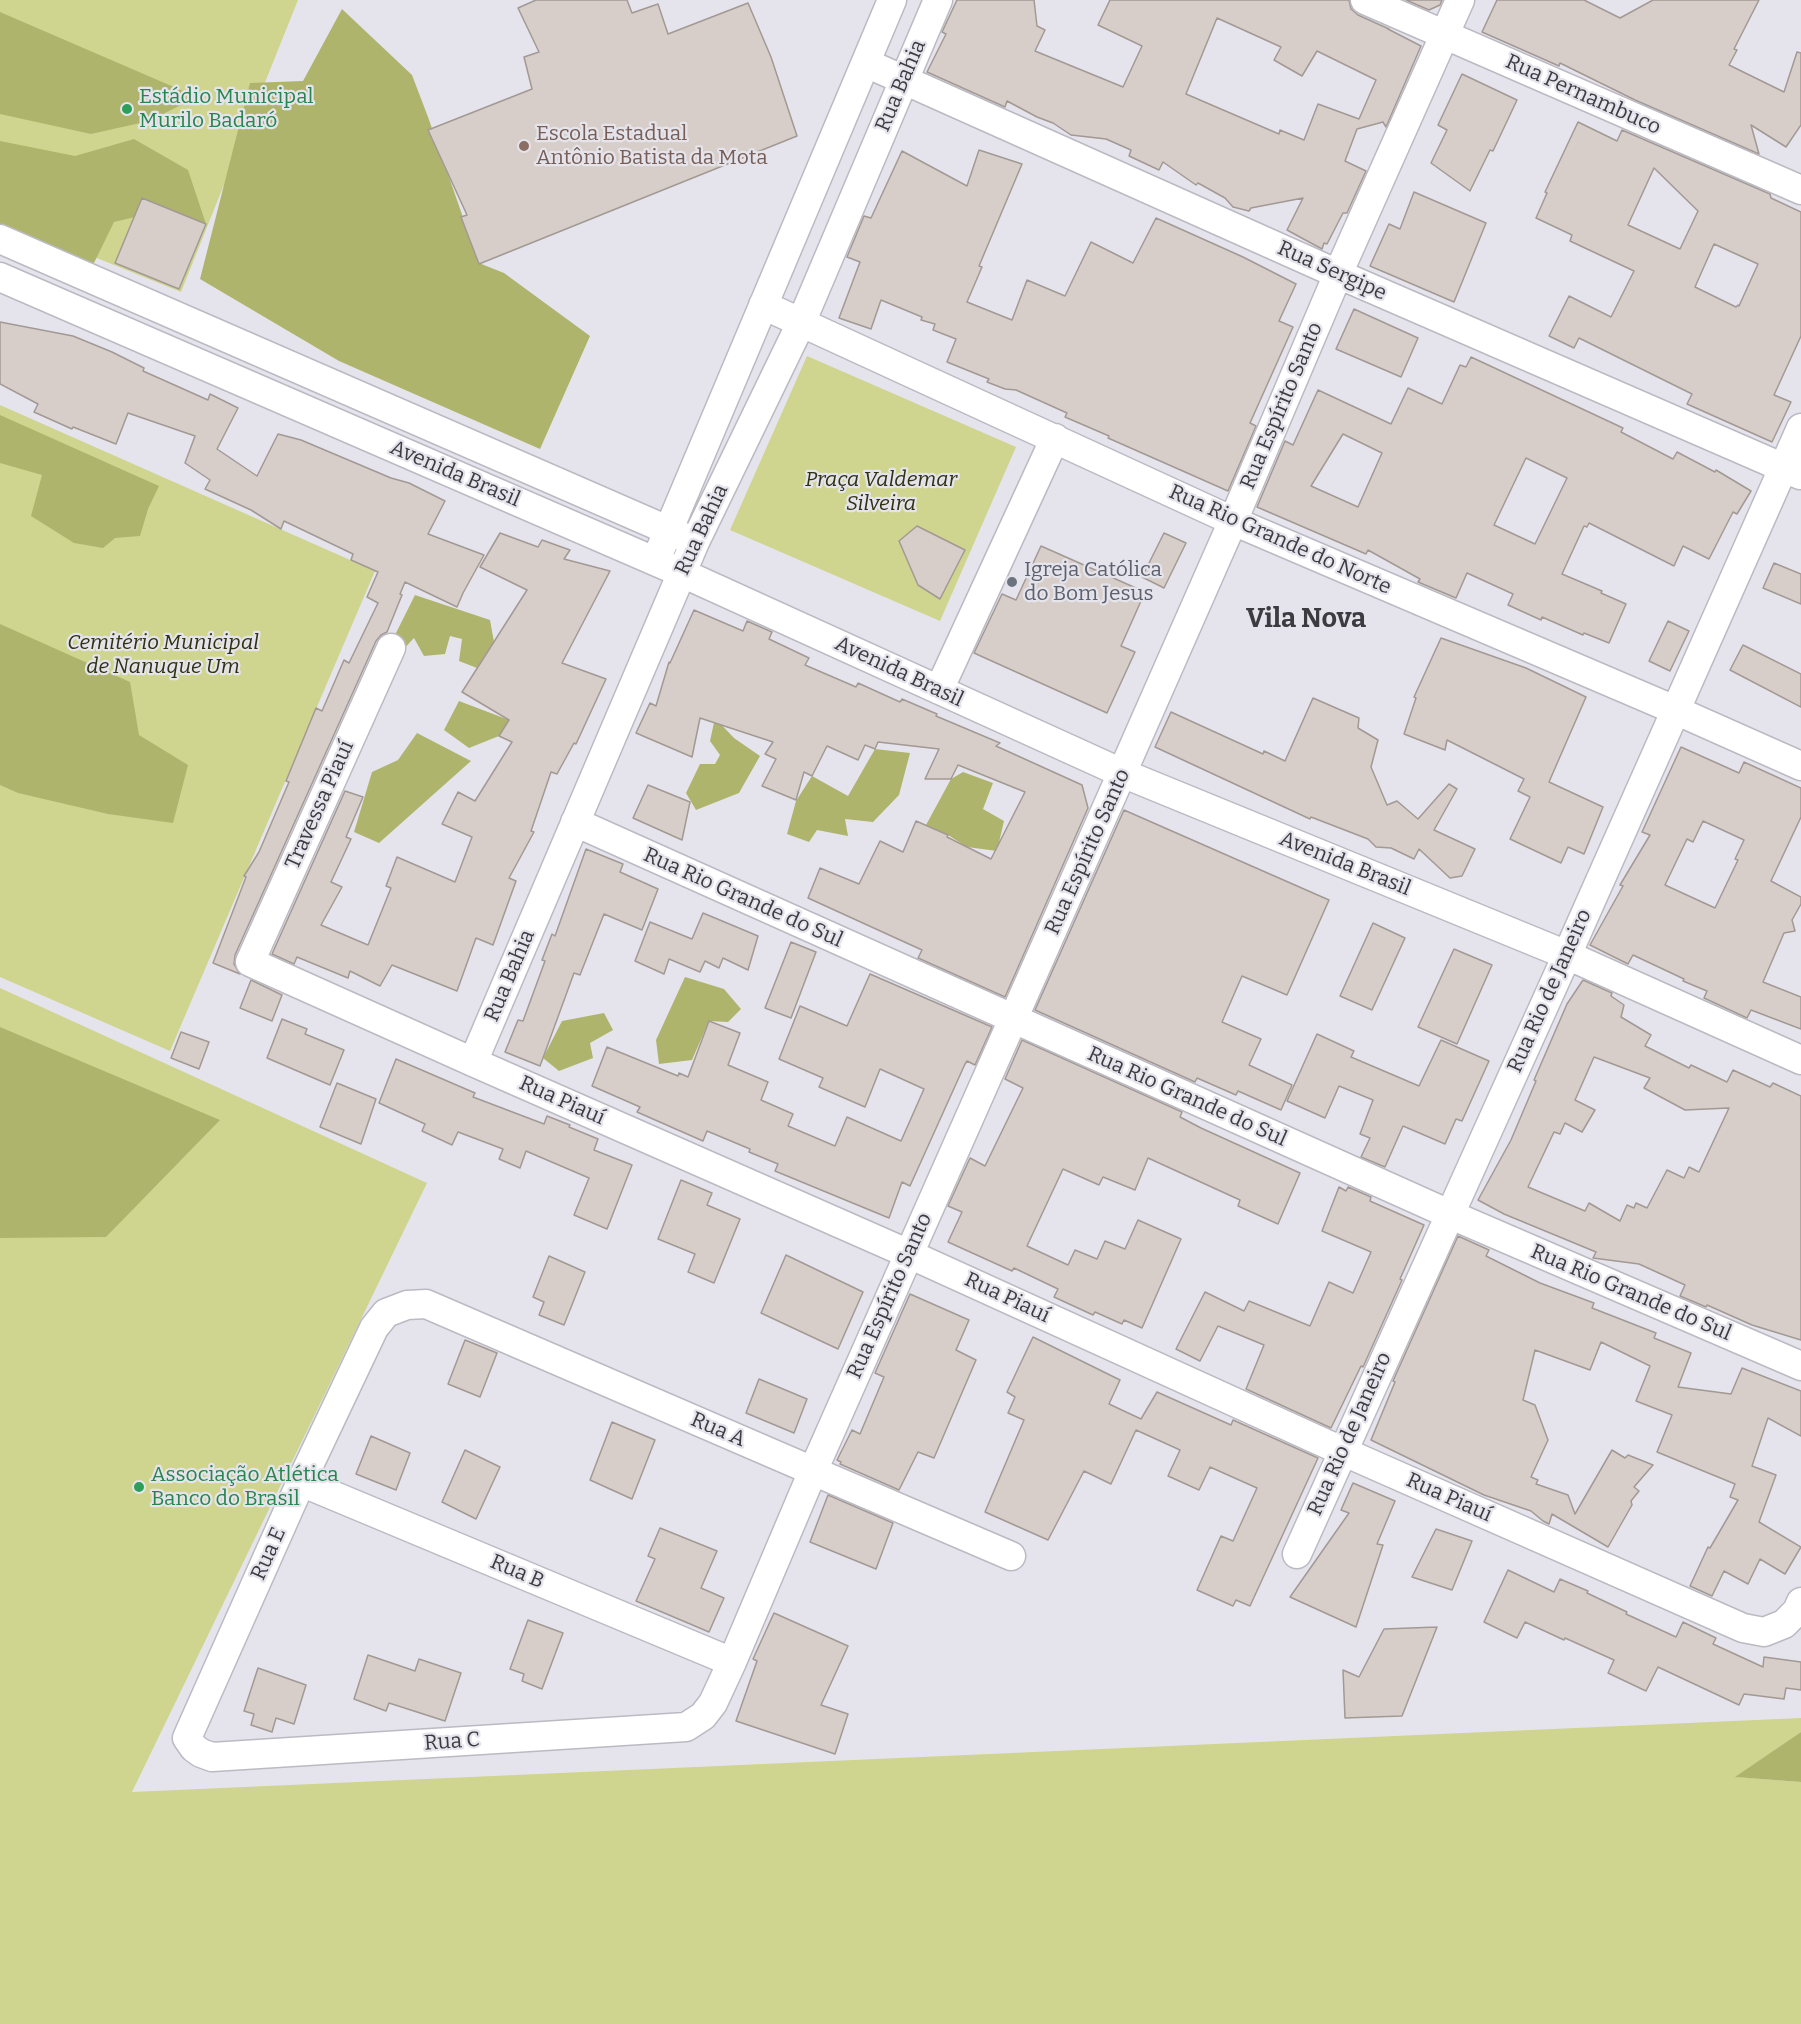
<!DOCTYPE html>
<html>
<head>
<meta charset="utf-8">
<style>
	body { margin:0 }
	canvas { display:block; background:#e5e4ed }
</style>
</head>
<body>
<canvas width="1801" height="2024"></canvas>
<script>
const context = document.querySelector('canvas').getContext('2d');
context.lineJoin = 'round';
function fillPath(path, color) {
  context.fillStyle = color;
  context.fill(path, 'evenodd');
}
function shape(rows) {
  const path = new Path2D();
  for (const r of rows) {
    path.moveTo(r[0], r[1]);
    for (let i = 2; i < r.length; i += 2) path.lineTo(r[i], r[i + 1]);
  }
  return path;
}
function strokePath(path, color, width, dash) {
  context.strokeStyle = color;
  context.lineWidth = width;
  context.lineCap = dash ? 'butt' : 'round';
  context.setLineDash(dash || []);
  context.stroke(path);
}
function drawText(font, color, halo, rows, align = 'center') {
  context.font = font + ' Bitter,serif';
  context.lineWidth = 4.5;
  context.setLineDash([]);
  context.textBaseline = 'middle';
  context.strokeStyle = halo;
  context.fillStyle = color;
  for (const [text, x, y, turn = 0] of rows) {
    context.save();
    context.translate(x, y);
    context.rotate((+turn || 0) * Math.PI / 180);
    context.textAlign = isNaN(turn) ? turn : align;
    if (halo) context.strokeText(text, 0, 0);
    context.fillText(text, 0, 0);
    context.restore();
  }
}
fillPath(shape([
	[0,0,298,0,181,292,0,219],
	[807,356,1016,447,940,621,730,530],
	[0,405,375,571,170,1051,0,977],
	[0,988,427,1183,132,1792,1801,1718,1801,1732,1736,1777,1801,1782,1801,2024,0,2024]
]), '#cfd58e');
fillPath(shape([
	[342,9,412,75,428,117,479,263,504,273,590,336,540,449,339,361,200,279,250,83,303,81],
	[0,12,197,97,149,121,91,134,0,114],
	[134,139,188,170,206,224,135,217,114,222,92,267,0,229,0,141,75,156],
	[0,415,159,486,148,509,140,536,115,538,103,548,74,543,31,516,42,475,0,463],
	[415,595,490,620,494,642,477,668,459,661,462,639,450,636,445,654,424,656,414,638,399,654,391,643],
	[0,624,130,682,139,735,188,765,173,823,108,814,18,793,0,785],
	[459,701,509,720,499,736,469,748,444,730],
	[715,718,734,738,760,756,739,793,696,810,686,793,700,764,715,764,720,755,710,741],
	[417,733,471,761,379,843,354,832,372,772,398,760],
	[875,749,910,753,899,795,873,822,845,819,848,836,817,830,809,842,787,834,796,801,812,776,848,796],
	[963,772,993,783,983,809,1004,821,997,851,967,847,948,835,926,825,951,779],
	[685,977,724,989,741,1009,728,1022,709,1021,692,1060,659,1064,656,1040],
	[604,1013,613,1030,590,1043,593,1058,559,1071,543,1058,562,1021],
	[0,1027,220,1120,106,1237,0,1238],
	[1801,1732,1801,1782,1735,1777]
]), '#afb46c');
const building = shape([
	[536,0,627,0,632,13,658,4,668,34,748,3,771,57,797,136,479,264,461,217,467,215,428,130,532,89,524,57,539,52,518,8,536,0],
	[957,0,1034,0,1037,26,1045,30,1035,51,1123,87,1142,46,1098,25,1110,0,1349,0,1351,9,1358,15,1389,29,1388,29,1421,46,1386,127,1383,122,1357,129,1345,161,1366,171,1347,213,1343,213,1327,244,1324,243,1322,249,1287,230,1303,198,1251,208,1249,211,1233,207,1225,198,1198,183,1196,185,1163,162,1159,170,1129,156,1131,150,1106,139,1071,135,1053,123,1037,117,1007,101,1005,107,927,72,946,34,942,32,957,0],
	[1217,18,1281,47,1274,60,1302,76,1317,51,1376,80,1359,119,1318,104,1304,140,1280,130,1279,134,1186,94,1217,18],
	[1406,0,1442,0,1440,5,1429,10,1406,0],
	[1497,0,1584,0,1620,18,1653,0,1759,0,1734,49,1737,50,1729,65,1784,92,1797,52,1801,53,1801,125,1786,147,1751,125,1759,154,1635,100,1560,63,1559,66,1482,32,1497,0],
	[1462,74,1517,100,1493,151,1490,150,1470,191,1431,163,1447,130,1438,125,1462,74],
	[1578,122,1617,141,1622,130,1770,194,1771,198,1801,212,1801,336,1774,395,1791,402,1772,442,1687,404,1692,394,1579,338,1574,348,1549,336,1569,296,1611,317,1634,271,1570,241,1572,235,1536,218,1547,193,1545,192,1578,122],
	[1654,168,1698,211,1680,249,1628,225,1654,168],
	[1714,244,1758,264,1739,306,1738,305,1736,307,1695,287,1714,244],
	[979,150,1022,164,979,266,982,267,967,302,1012,320,1027,280,1065,296,1091,242,1133,263,1156,218,1243,257,1296,284,1279,321,1293,327,1250,423,1256,426,1228,491,1108,438,1109,436,1065,417,1067,413,1016,390,1005,389,987,382,989,379,947,362,956,339,933,330,935,324,921,320,922,317,881,300,871,329,839,318,860,262,847,257,864,216,871,218,902,151,967,186,979,150],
	[1414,192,1486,223,1454,302,1370,266,1389,224,1400,229,1414,192],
	[142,198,206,224,179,289,115,263,142,198],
	[1354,309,1418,338,1401,377,1336,349,1354,309],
	[0,322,73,336,112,352,144,368,143,371,208,400,210,394,238,408,217,449,257,476,278,434,301,440,391,478,409,483,445,501,428,534,484,555,463,593,457,607,405,582,400,594,402,595,387,632,381,635,376,641,235,955,234,964,240,974,213,963,246,877,244,876,259,852,289,782,286,781,316,708,322,711,344,660,349,663,378,603,367,597,378,572,351,560,353,554,284,521,281,529,251,510,205,489,210,480,185,463,195,436,128,413,116,444,73,427,72,429,34,412,38,404,0,384,0,322],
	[1471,357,1623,428,1621,432,1673,459,1677,452,1715,472,1716,470,1751,491,1737,514,1733,512,1709,559,1683,546,1674,566,1589,523,1587,527,1584,526,1562,574,1602,591,1601,593,1626,604,1609,643,1584,633,1583,635,1542,617,1541,620,1508,605,1513,594,1467,573,1456,598,1418,582,1420,579,1368,550,1366,554,1257,507,1285,441,1293,445,1318,390,1391,424,1408,388,1442,404,1460,365,1466,367,1471,357],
	[1343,434,1382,453,1358,507,1311,486,1343,434],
	[1526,458,1567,478,1535,544,1494,525,1526,458],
	[917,526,965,550,940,599,918,585,899,541,917,526],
	[500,533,538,547,542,540,570,550,564,559,610,571,562,663,606,679,576,744,574,743,557,774,551,772,531,831,534,832,509,878,516,881,493,945,476,938,457,991,392,965,380,986,350,971,348,978,297,957,294,964,272,954,345,791,363,797,346,837,351,839,331,882,342,887,321,925,368,945,391,888,386,886,397,857,455,882,472,837,442,824,458,792,475,801,512,742,499,736,509,720,462,692,527,590,480,567,500,533],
	[1164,533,1186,543,1164,588,1142,577,1164,533],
	[1041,546,1145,592,1121,646,1135,652,1107,713,974,653,1002,594,1016,600,1041,546],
	[1774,563,1801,574,1801,604,1763,588,1774,563],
	[694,610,743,631,747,621,772,632,769,639,809,658,805,665,856,687,858,683,900,702,902,699,937,714,936,716,1000,743,996,746,1082,785,1088,808,1005,997,918,958,922,950,808,898,820,868,859,884,880,841,903,852,916,821,948,835,947,837,991,859,1025,792,958,765,951,779,925,779,939,749,878,742,875,749,865,745,858,760,827,746,812,776,804,772,796,800,762,786,776,759,765,754,773,742,700,718,692,757,636,733,650,703,656,706,669,662,670,663,694,610],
	[1668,621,1689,631,1670,671,1649,661,1668,621],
	[1441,638,1526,668,1586,697,1549,782,1603,807,1584,854,1568,847,1561,863,1510,839,1530,797,1518,791,1524,779,1447,740,1445,750,1404,734,1416,698,1414,697,1441,638],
	[1743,645,1801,674,1801,707,1730,670,1743,645],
	[1313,698,1359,718,1358,728,1378,740,1371,767,1387,805,1397,801,1418,819,1449,784,1457,789,1434,830,1475,849,1462,876,1450,878,1419,849,1414,859,1391,848,1376,847,1368,839,1311,817,1310,819,1155,747,1171,712,1263,754,1264,751,1285,761,1313,698],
	[1681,747,1739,773,1744,762,1801,788,1801,817,1771,881,1801,897,1801,904,1792,920,1795,931,1784,933,1763,982,1801,997,1801,1029,1751,1010,1747,1018,1704,998,1707,991,1683,981,1684,979,1633,955,1628,964,1590,945,1623,886,1620,885,1650,835,1642,832,1681,747],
	[1703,821,1744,840,1735,859,1738,860,1715,908,1665,885,1687,839,1693,842,1703,821],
	[648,785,690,802,682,840,633,818,648,785],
	[1124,810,1329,900,1287,995,1242,976,1222,1022,1261,1039,1249,1065,1292,1085,1281,1110,1238,1091,1236,1095,1197,1078,1195,1082,1035,1010,1124,810],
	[586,849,623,864,620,872,658,889,642,930,604,914,580,975,574,973,540,1066,505,1052,518,1020,523,1021,545,961,542,960,552,934,555,936,586,849],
	[703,913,758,936,748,970,723,958,719,968,705,961,700,972,669,959,664,974,635,961,650,922,692,939,703,913],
	[1373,923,1405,938,1372,1010,1340,996,1373,923],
	[791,942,816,952,791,1018,765,1008,791,942],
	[1454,949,1492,965,1457,1044,1418,1027,1454,949],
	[870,974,992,1027,975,1065,967,1061,965,1064,910,1186,902,1182,889,1218,775,1171,778,1164,749,1152,750,1149,707,1131,703,1141,637,1112,640,1107,592,1086,607,1047,678,1076,679,1073,688,1077,709,1021,740,1033,728,1065,768,1082,761,1100,793,1114,788,1126,835,1146,847,1117,901,1141,924,1089,880,1069,865,1107,819,1087,823,1078,779,1059,800,1006,847,1026,870,974],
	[251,980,282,995,272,1021,240,1008,251,980],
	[1583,980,1612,993,1611,996,1624,1005,1621,1017,1651,1035,1645,1046,1689,1068,1691,1065,1727,1082,1733,1070,1770,1087,1773,1083,1801,1096,1801,1340,1752,1325,1707,1305,1706,1307,1680,1296,1685,1285,1639,1264,1593,1258,1596,1252,1504,1214,1478,1200,1511,1140,1536,1081,1534,1080,1567,1004,1583,980],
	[1594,1057,1650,1078,1644,1088,1685,1110,1729,1108,1699,1172,1689,1167,1684,1178,1667,1170,1647,1208,1636,1203,1634,1208,1627,1205,1620,1221,1589,1203,1585,1211,1528,1187,1554,1132,1560,1134,1565,1123,1582,1132,1595,1110,1575,1100,1594,1057],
	[282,1019,307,1029,305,1034,344,1050,330,1085,267,1058,282,1019],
	[181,1032,209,1042,199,1069,171,1058,181,1032],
	[1317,1034,1354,1051,1351,1057,1419,1086,1441,1040,1489,1061,1462,1121,1456,1119,1445,1144,1403,1126,1385,1167,1361,1157,1370,1138,1360,1134,1373,1100,1339,1086,1325,1118,1287,1101,1317,1034],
	[1022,1040,1182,1112,1180,1117,1201,1128,1300,1173,1278,1224,1238,1206,1240,1200,1148,1158,1135,1190,1103,1177,1099,1185,1063,1169,1027,1246,1068,1265,1075,1250,1097,1259,1105,1241,1125,1249,1138,1220,1181,1239,1142,1328,1124,1320,1122,1324,1095,1312,1093,1315,1054,1297,1058,1289,1014,1268,1012,1271,948,1242,962,1212,948,1206,970,1158,985,1166,1023,1088,1005,1079,1022,1040],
	[396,1059,475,1093,473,1097,544,1124,547,1116,570,1125,569,1127,598,1139,594,1150,632,1165,607,1229,574,1215,589,1178,526,1151,520,1168,499,1159,503,1149,458,1132,452,1145,422,1131,425,1124,379,1103,396,1059],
	[337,1083,376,1099,361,1144,320,1127,337,1083],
	[681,1180,712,1193,707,1205,740,1219,714,1283,688,1272,695,1254,658,1239,681,1180],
	[1339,1187,1346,1191,1348,1187,1371,1197,1370,1201,1424,1225,1400,1279,1402,1280,1363,1367,1361,1366,1331,1428,1246,1389,1264,1345,1218,1326,1200,1361,1176,1349,1205,1292,1244,1311,1249,1301,1310,1326,1329,1282,1353,1293,1371,1252,1322,1231,1339,1187],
	[1458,1236,1489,1250,1486,1256,1540,1283,1594,1303,1592,1308,1656,1333,1654,1338,1691,1353,1678,1387,1731,1394,1742,1368,1801,1391,1801,1436,1768,1418,1752,1466,1776,1475,1759,1522,1801,1547,1785,1574,1760,1559,1748,1584,1724,1571,1712,1596,1690,1586,1708,1547,1710,1548,1738,1500,1730,1497,1735,1484,1657,1452,1672,1415,1636,1401,1650,1366,1601,1342,1590,1370,1535,1350,1523,1400,1535,1405,1548,1440,1531,1477,1538,1480,1536,1484,1568,1495,1575,1514,1612,1450,1625,1458,1628,1455,1653,1465,1634,1487,1639,1491,1631,1501,1632,1505,1608,1547,1552,1514,1549,1524,1543,1521,1531,1511,1484,1495,1371,1440,1395,1382,1393,1381,1458,1236],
	[786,1255,863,1292,838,1349,761,1313,786,1255],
	[549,1256,585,1272,564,1325,539,1315,544,1302,533,1297,549,1256],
	[910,1294,969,1320,956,1350,976,1360,934,1458,918,1452,899,1490,840,1464,841,1462,837,1460,852,1430,860,1434,884,1377,875,1373,910,1294],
	[1033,1337,1120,1380,1109,1404,1141,1419,1157,1392,1231,1425,1233,1420,1318,1458,1250,1606,1236,1600,1233,1606,1197,1590,1221,1536,1233,1541,1257,1488,1210,1467,1199,1490,1168,1476,1180,1450,1136,1430,1111,1484,1084,1471,1048,1540,985,1512,1024,1420,1008,1413,1015,1397,1007,1392,1033,1337],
	[465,1340,497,1353,480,1397,448,1384,465,1340],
	[759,1379,807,1399,794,1433,746,1413,759,1379],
	[612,1422,655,1440,632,1499,590,1480,612,1422],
	[371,1436,410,1453,396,1490,356,1474,371,1436],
	[465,1450,500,1467,476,1519,442,1502,465,1450],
	[1353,1483,1395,1501,1377,1544,1383,1545,1356,1627,1290,1597,1349,1513,1341,1510,1353,1483],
	[828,1495,893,1523,876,1569,810,1542,828,1495],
	[660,1528,717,1551,701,1588,724,1598,709,1632,636,1601,655,1559,648,1556,660,1528],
	[1436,1529,1472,1541,1452,1590,1412,1577,1436,1529],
	[1508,1570,1554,1592,1560,1579,1588,1591,1587,1593,1627,1612,1626,1614,1676,1637,1683,1622,1716,1638,1713,1644,1763,1667,1764,1657,1801,1662,1801,1690,1786,1688,1784,1699,1744,1694,1739,1705,1658,1667,1646,1691,1608,1673,1614,1660,1565,1638,1564,1640,1525,1622,1517,1638,1484,1622,1508,1570],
	[774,1613,848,1646,821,1705,848,1714,835,1754,736,1721,757,1661,753,1659,774,1613],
	[528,1620,563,1633,542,1689,522,1681,524,1674,510,1669,528,1620],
	[1437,1627,1402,1716,1345,1718,1343,1670,1359,1677,1384,1629,1437,1627],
	[368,1655,415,1671,419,1659,461,1673,445,1721,389,1703,386,1711,354,1699,368,1655],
	[258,1668,306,1685,294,1724,276,1718,272,1732,251,1725,254,1714,244,1711,258,1668]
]);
fillPath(building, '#d7cec9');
strokePath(building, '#a29994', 1.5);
const minor = shape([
	[1365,0,1801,190],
	[866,63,1338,274,1800,475],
	[0,239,695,542],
	[0,277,682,573,1122,773,1567,955,1801,1060],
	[763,305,1233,521,1675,710,1801,766],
	[661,548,892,0],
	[391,648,250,962,473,1062,909,1254,1342,1451,1743,1628,1764,1632,1784,1624,1797,1611,1801,1602],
	[939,690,1055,438],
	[575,822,1449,1214,1801,1366],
	[473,1062,695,542,801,323,938,0],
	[301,1482,732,1662],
	[1297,1554,1567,955,1801,428],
	[1011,1556,813,1471,426,1304,407,1305,386,1313,374,1328,301,1482,187,1738,194,1748,201,1753,212,1757,686,1727,703,1716,713,1703,732,1662,813,1471,1122,773,1233,521,1338,274,1460,0]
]);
strokePath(minor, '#bbbac3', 31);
strokePath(minor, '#fff', 28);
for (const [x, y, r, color] of [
	[127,109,6,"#2e9e5b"],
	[524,146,6,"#8d6e63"],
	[1012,582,6,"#6b7280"],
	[139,1487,6,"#2e9e5b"]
]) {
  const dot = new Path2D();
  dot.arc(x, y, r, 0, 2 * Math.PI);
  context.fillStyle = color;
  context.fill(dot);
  strokePath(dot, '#e5e4ed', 2);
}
drawText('21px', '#3c3c40', '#e5e4ed', [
	["Rua Bahia",901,86,-67],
	["Rua Pernambuco",1583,95,24],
	["Rua Sergipe",1332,271,24],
	["Rua Espírito Santo",1282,406,-67],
	["Avenida Brasil",455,474,23],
	["Rua Bahia",702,530,-65],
	["Rua Rio Grande do Norte",1280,540,24],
	["Avenida Brasil",899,672,25],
	["Travessa Piauí",320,805,-66],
	["Rua Espírito Santo",1088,852,-66],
	["Avenida Brasil",1345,864,22],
	["Rua Rio Grande do Sul",743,898,24],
	["Rua Bahia",510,976,-67],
	["Rua Rio de Janeiro",1550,991,-66],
	["Rua Rio Grande do Sul",1187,1097,24],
	["Rua Piauí",562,1101,24],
	["Rua Rio Grande do Sul",1631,1293,23],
	["Rua Espírito Santo",890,1296,-66],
	["Rua Piauí",1007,1298,25],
	["Rua A",718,1430,23],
	["Rua Rio de Janeiro",1350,1434,-66],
	["Rua Piauí",1449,1498,24],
	["Rua E",269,1554,-66],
	["Rua B",517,1572,23],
	["Rua C",452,1742,-4]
]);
drawText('21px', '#27864d', '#e5e4ed', [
	["Estádio Municipal",139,97],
	["Murilo Badaró",139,121],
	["Associação Atlética",151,1475],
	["Banco do Brasil",151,1499]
], 'left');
drawText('21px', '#785e54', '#e5e4ed', [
	["Escola Estadual",536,134],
	["Antônio Batista da Mota",536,158]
], 'left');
drawText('italic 21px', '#2f3111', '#e5e4ed', [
	["Praça Valdemar",881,480],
	["Silveira",881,504],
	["Cemitério Municipal",163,643],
	["de Nanuque Um",163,667]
]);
drawText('21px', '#5b616d', '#e5e4ed', [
	["Igreja Católica",1024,570],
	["do Bom Jesus",1024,594]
], 'left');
drawText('bold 27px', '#3c3c40', '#e5e4ed', [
	["Vila Nova",1306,619]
]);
</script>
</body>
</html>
